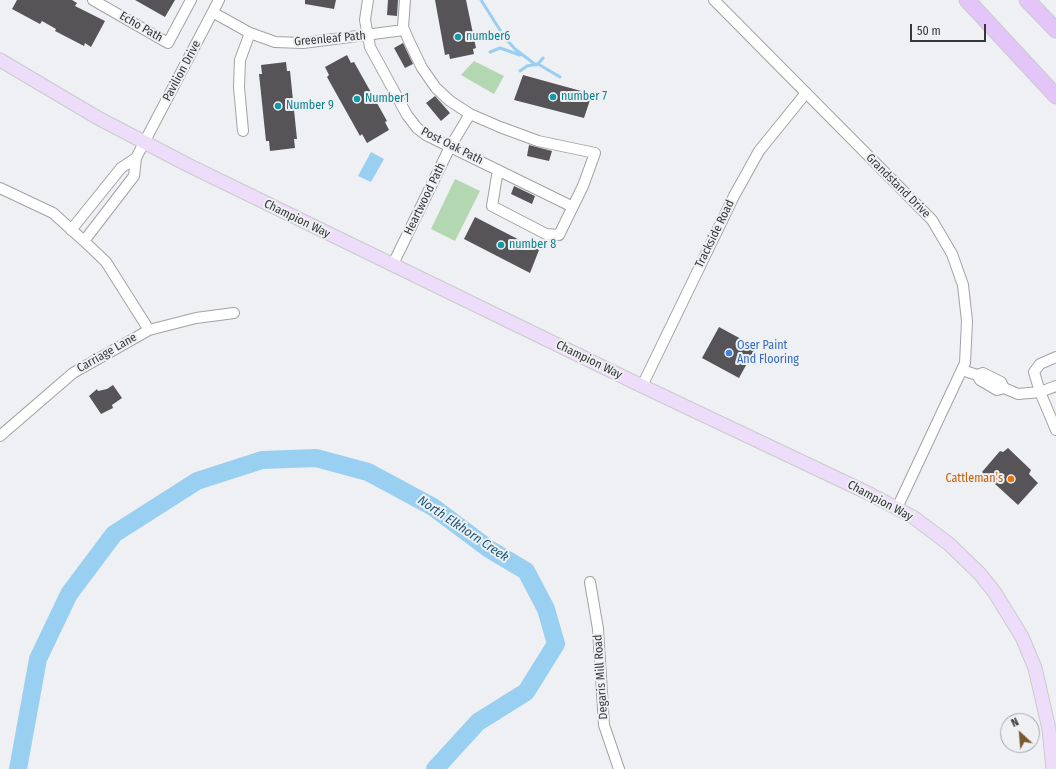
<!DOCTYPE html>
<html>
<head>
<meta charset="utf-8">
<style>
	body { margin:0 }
	#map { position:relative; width:1056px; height:769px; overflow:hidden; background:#eff0f3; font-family:"Fira Sans Condensed",sans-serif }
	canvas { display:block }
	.north { position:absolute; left:1000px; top:713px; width:40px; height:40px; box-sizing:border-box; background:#eff0f3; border:1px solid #a5a6a8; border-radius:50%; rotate:334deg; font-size:11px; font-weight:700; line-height:16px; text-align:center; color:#363738 }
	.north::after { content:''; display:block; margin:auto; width:14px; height:18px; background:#78582e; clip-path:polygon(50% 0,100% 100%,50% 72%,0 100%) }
	.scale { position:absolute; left:910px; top:24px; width:76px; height:18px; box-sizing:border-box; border:2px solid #363738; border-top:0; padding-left:5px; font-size:12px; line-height:14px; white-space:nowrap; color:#363738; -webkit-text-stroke:3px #eff0f3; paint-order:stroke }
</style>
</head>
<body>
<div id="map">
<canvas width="1056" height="769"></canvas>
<div class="north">N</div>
<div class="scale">50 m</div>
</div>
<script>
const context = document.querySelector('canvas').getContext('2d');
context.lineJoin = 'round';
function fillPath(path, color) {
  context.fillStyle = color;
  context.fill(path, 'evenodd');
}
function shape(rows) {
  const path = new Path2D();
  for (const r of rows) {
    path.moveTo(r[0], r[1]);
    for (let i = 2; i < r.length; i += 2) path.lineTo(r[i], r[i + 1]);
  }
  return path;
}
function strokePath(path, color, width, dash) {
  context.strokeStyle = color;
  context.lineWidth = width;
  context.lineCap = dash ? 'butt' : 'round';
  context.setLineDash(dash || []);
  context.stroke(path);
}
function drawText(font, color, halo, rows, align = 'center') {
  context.font = font + ' "Fira Sans Condensed",sans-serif';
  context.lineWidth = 4;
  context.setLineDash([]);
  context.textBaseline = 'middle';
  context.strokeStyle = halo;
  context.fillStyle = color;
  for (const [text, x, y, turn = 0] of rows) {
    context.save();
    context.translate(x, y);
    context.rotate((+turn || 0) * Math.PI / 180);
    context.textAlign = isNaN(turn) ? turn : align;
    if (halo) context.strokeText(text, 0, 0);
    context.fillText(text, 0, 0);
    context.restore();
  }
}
fillPath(shape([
	[474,61,504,76,494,94,461,75],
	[455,179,480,191,455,241,431,229]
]), '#b3d7b1');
fillPath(shape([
	[371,152,384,159,371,182,358,176]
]), '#99cff1');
strokePath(shape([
	[481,0,505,38,515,49,536,65],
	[490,52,500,48,520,55],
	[538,64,560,77],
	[520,71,527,66,538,64,543,58]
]), '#99cff1', 3);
strokePath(shape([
	[18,769,38,659,69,594,114,534,197,481,262,460,316,458,368,472,433,507,489,549,526,571,546,609,556,644,526,692,478,722,435,769]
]), '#99cff1', 18);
fillPath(shape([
	[17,0,72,0,77,3,75,6,105,21,91,47,85,43,84,46,55,31,56,29,42,21,40,24,12,9],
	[135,0,175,0,165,17],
	[305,0,336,0,334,9,305,4],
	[388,0,398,0,397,16,387,15],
	[435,0,466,0,476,48,473,49,474,54,450,59,449,54,445,55],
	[403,43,413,64,405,68,394,48],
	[347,55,351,63,354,62,387,121,385,122,389,130,367,143,362,134,360,136,327,77,329,75,325,67],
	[286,62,287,71,290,71,297,139,294,139,295,148,270,151,269,141,266,141,259,74,262,74,261,65],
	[523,75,592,94,584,118,514,100],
	[435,96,450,113,441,121,426,103],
	[529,145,552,151,549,161,527,156],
	[514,186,535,196,532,204,511,194],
	[475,217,539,250,530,273,464,239],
	[719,327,756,347,739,378,702,358],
	[113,385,122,398,112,405,113,408,101,414,89,396,97,389,98,391,107,389],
	[1008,448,1031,470,1029,474,1038,483,1018,505,982,472,1000,451,1003,452]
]), '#565457');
const minor = shape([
	[93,0,168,43,191,0],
	[368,0,365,20,370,47,407,115,417,128,426,135,571,206],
	[405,0,403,27,409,41,422,68,436,88,450,101,470,114,500,127,538,141,595,153,583,186,559,235,546,234,492,206,498,170],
	[714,0,932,220,952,254,963,285,967,321,965,363,897,508],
	[214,13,250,33,275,42,303,43,404,30],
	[243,131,239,87,240,60,250,33],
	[0,188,53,213,84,241,106,262,149,330],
	[71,230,121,168,136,158],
	[84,241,134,176,136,158,219,0],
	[393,264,450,147,470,114],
	[1056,357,1040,364,1034,372,1040,392,1056,430],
	[962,370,977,375,983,373,1001,382,1004,388,997,390,980,380,977,375],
	[642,386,734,196,759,151,806,93],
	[1004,388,1018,394,1040,392,1056,386],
	[0,436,73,373,149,330,196,318,234,313],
	[590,582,598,629,604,725,619,769]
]);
const major = shape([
	[0,60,98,118,188,165,642,386,870,494,913,517,949,544,980,574,995,593,1022,637,1035,668,1049,729,1053,769]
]);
const highway = shape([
	[967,0,1056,96],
	[1027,0,1056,30]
]);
strokePath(minor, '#a1a2a5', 12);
strokePath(major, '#cbcbcb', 15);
strokePath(highway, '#cbcbcb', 17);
strokePath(minor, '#fff', 10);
strokePath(major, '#eedcfb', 13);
strokePath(highway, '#e3c5f9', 15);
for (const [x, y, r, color] of [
	[458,37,4,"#0f9aa8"],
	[553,97,4,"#0f9aa8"],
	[357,99,4,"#0f9aa8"],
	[278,106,4,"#0f9aa8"],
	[501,245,4,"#0f9aa8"],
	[729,353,4,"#3f7fe0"],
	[1011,479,4,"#e8710a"]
]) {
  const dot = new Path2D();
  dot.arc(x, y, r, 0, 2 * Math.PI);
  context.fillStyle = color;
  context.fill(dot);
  strokePath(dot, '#eff0f3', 1.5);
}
drawText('12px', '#363738', '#eff0f3', [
	["Echo Path",141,27,30],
	["Greenleaf Path",330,39,-5],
	["Pavilion Drive",182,71,-62],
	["Post Oak Path",452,146,27],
	["Grandstand Drive",898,186,45],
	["Heartwood Path",425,199,-64],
	["Champion Way",297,219,26],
	["Trackside Road",715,234,-64],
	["Carriage Lane",107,353,-30],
	["Champion Way",589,360,26],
	["Champion Way",880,501,28],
	["Degaris Mill Road",601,677,-94]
]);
drawText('12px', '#0d838f', '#eff0f3', [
	["number6",466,37],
	["number 7",561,97],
	["Number1",365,99],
	["Number 9",286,106],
	["number 8",509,245]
], 'left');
drawText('12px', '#366cbe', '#eff0f3', [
	["Oser Paint",737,346],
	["And Flooring",737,360]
], 'left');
drawText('12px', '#c56008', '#eff0f3', [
	["Cattleman’s",1003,479]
], 'right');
drawText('italic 13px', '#175779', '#eff0f3', [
	["North Elkhorn Creek",463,529,34]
]);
</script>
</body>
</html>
